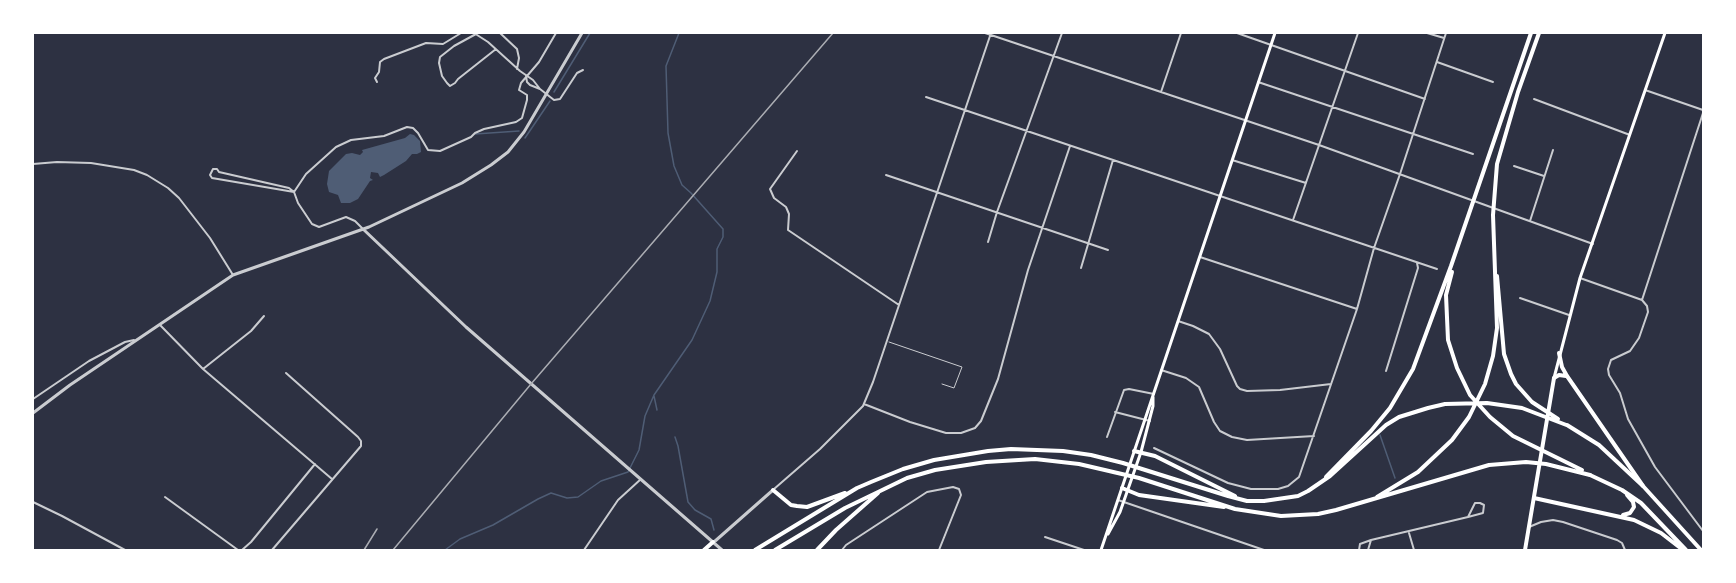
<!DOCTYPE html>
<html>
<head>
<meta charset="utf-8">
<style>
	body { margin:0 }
	#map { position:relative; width:1736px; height:583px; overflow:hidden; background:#2d3142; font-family:"Varela Round",sans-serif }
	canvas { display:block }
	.frame { position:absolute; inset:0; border:34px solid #fff; pointer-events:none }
</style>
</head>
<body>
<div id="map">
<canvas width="1736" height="583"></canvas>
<div class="frame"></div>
</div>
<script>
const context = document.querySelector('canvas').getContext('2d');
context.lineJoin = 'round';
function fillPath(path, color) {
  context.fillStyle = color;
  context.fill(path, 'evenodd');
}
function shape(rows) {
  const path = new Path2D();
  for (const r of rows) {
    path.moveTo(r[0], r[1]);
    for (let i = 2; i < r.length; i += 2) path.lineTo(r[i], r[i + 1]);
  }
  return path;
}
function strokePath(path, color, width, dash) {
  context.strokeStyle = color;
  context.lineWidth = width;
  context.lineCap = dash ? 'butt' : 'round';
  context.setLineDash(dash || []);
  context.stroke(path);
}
fillPath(shape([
	[410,134,414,135,420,141,421,152,417,154,412,154,406,161,384,175,380,177,378,173,371,172,370,178,373,180,370,181,358,199,350,203,341,203,338,195,329,192,327,184,329,171,346,154,352,153,360,155,363,152,362,150,405,138]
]), '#4f5d75');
strokePath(shape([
	[554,92,590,33],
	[475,134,519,131],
	[525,138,550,101],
	[654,396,657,410],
	[1380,435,1395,478],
	[675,437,678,446,688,502,695,510,711,519,714,530],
	[445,550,460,539,493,525,538,499,551,493,567,498,578,497,601,481,628,472,639,450,645,416,654,395,692,340,710,301,717,272,717,249,723,237,723,229,691,193,682,185,674,166,668,133,666,66,679,33]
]), '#4f5d75', 1.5);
strokePath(shape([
	[889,342,962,367,954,388,942,384]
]), '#caccd0', 1);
strokePath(shape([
	[474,33,488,42,520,71,533,80,540,89,554,100,560,99,577,73,583,70],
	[500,33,517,49,519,58,517,69],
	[985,33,1319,145,1593,244],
	[1237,33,1425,99],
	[1427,33,1444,38],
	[476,34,454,46,440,57,439,63,442,76,447,83,450,86,455,83,458,79,496,49],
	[1437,62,1493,82],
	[526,76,527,82,530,85,540,89],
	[377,82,375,78,379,72,380,62,384,59,426,43,443,44,461,33],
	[1258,82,1473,154],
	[1645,90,1703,110],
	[1161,92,1181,33],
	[926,97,1437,269],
	[1534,99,1630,135],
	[797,151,770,189,774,198,786,207,789,214,788,230,899,305],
	[1232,160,1306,183],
	[33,164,57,162,91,163,134,170,147,175,168,188,179,198,210,238,233,275],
	[1514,166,1544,176],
	[213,169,217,169,219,172,289,188,294,192,212,178,210,175,213,169],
	[886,175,1108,250],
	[1293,220,1358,33],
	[1530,221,1553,150],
	[363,229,355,221,346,217,319,227,312,224,298,203,294,192,306,174,336,147,351,140,384,136,407,127,413,128,418,133,428,150,440,151,471,137,475,133,484,129,516,122,522,118,527,100,527,95,519,90,521,83,539,62,556,33],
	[988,242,997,212,1062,33],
	[1200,257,1357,309],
	[1081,268,1113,160],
	[1580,278,1642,300],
	[1520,298,1569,315],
	[1642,300,1647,306,1648,312,1639,338,1630,351,1611,360,1608,369,1609,375,1620,393,1628,419,1655,467,1703,531],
	[1642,300,1703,113],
	[1178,321,1193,326,1209,334,1220,349,1237,386,1240,389,1247,391,1280,390,1331,384],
	[160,325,203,369,332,479],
	[203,369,251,331,264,316],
	[1161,370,1186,378,1199,387,1214,422,1220,431,1232,437,1247,440,1314,436],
	[1386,371,1418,268,1417,263],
	[33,399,89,361,125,342,134,340],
	[864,404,910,422,946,433,961,433,975,428,981,421,998,379,1028,270,1070,146],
	[1115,412,1150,421],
	[1107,437,1124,390,1129,389,1154,394],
	[1154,448,1228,483,1251,489,1278,489,1288,486,1299,477,1357,309,1374,248,1400,174,1446,33],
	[774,489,820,449,863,406,873,382,991,33],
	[165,497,238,550],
	[1118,500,1264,550],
	[33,502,62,516,125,550],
	[1475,503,1480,503,1484,505,1483,513,1468,517,1475,503],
	[1529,527,1541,522,1553,520,1563,522,1617,540,1622,543,1625,550],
	[1409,533,1414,550],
	[1045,537,1084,550],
	[1371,540,1468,517],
	[242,550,251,542,315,464],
	[272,550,361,446,361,441,358,437,286,373],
	[584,550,618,500,641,479],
	[842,550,846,545,927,492,953,487,959,489,961,495,939,550],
	[1359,550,1360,544,1371,540,1368,550]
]), '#caccd0', 2);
strokePath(shape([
	[363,229,466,327,722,550],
	[33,413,70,385,233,275,369,227,462,183,491,165,508,152,524,132,582,33],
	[714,542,773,490]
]), '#caccd0', 3);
strokePath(shape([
	[1554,378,1580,278,1665,33],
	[1108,534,1120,512,1141,452,1153,406,1153,397],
	[1101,550,1275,33]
]), '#fff', 3);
strokePath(shape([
	[1525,550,1554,378]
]), '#fff', 4);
strokePath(shape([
	[1559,353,1562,367,1567,376,1643,486,1701,550],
	[1554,378,1559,375,1566,376],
	[1590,475,1622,490,1641,503,1686,550],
	[1534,498,1634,520,1661,533,1683,550],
	[1623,515,1630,513,1634,507,1633,502,1627,495]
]), '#fff', 4);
strokePath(shape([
	[1452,272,1446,295,1448,340,1457,368,1470,395,1490,417,1513,436,1582,470],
	[1497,276,1504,354,1511,374,1516,384,1532,402,1558,419],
	[1567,425,1599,445,1643,486],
	[1134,451,1155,456,1235,496],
	[1326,477,1371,431,1390,408,1413,369,1451,266,1531,33],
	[1122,488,1139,495,1224,507],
	[773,490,791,505,797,506,807,507,845,493],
	[1377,497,1418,472,1452,440,1469,417,1485,384,1493,356,1497,328,1493,215,1497,164,1518,92,1539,33],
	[704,550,713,542],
	[755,550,857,488,871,482,903,469,934,460,988,451,1011,449,1063,451,1091,455,1123,463,1228,496,1247,501,1264,501,1298,496,1308,491,1330,476,1386,425,1399,417,1428,408,1445,404,1487,403,1522,408,1569,426],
	[775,550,845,508,907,478,935,470,986,462,1035,459,1079,464,1139,478,1235,509,1281,516,1318,514,1336,510,1489,465,1526,462,1546,464,1590,475],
	[817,550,836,530,878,493]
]), '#fff', 4);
strokePath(shape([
	[364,550,377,529],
	[393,550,531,384,833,33]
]), '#abadb3', 1.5);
</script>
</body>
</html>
